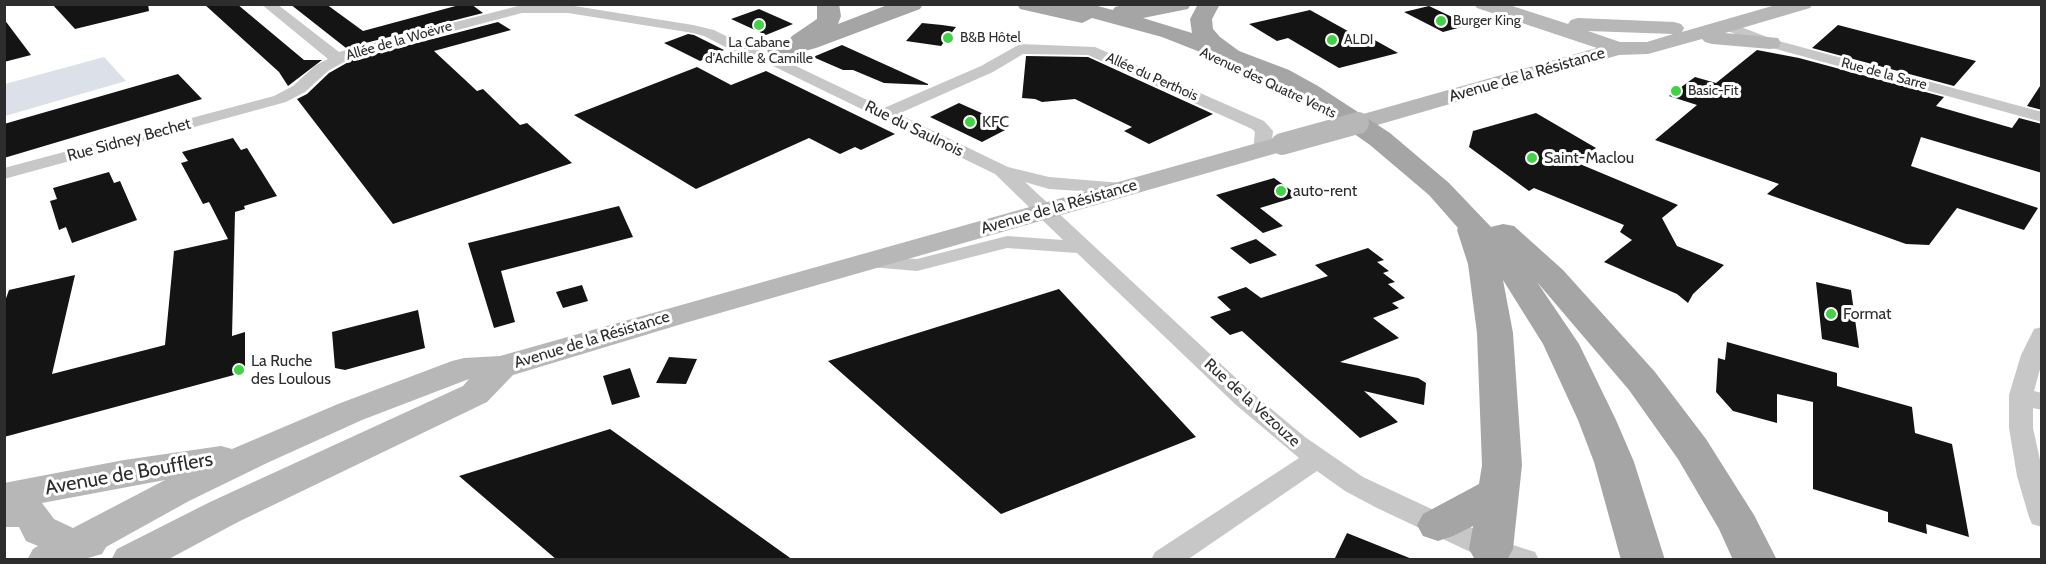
<!DOCTYPE html>
<html>
<head>
<meta charset="utf-8">
<style>
	body { margin:0 }
	#map { position:relative; width:2046px; height:564px; overflow:hidden; background:#fff; font-family:Cabin,sans-serif }
	canvas { display:block }
	.frame { position:absolute; inset:0; border:6px solid #2d2d2d; pointer-events:none }
</style>
</head>
<body>
<div id="map">
<canvas width="2046" height="564"></canvas>
<div class="frame"></div>
</div>
<script>
const context = document.querySelector('canvas').getContext('2d');
context.lineJoin = 'round';
function fillPath(path, color) {
  context.fillStyle = color;
  context.fill(path, 'evenodd');
}
function shape(rows) {
  const path = new Path2D();
  for (const r of rows) {
    path.moveTo(r[0], r[1]);
    for (let i = 2; i < r.length; i += 2) path.lineTo(r[i], r[i + 1]);
  }
  return path;
}
function strokePath(path, color, width, dash) {
  context.strokeStyle = color;
  context.lineWidth = width;
  context.lineCap = dash ? 'butt' : 'round';
  context.setLineDash(dash || []);
  context.stroke(path);
}
function drawText(font, color, halo, rows, align = 'center') {
  context.font = font + ' Cabin,sans-serif';
  context.lineWidth = 6;
  context.setLineDash([]);
  context.textBaseline = 'middle';
  context.strokeStyle = halo;
  context.fillStyle = color;
  for (const [text, x, y, turn = 0] of rows) {
    context.save();
    context.translate(x, y);
    context.rotate((+turn || 0) * Math.PI / 180);
    context.textAlign = isNaN(turn) ? turn : align;
    if (halo) context.strokeText(text, 0, 0);
    context.fillText(text, 0, 0);
    context.restore();
  }
}
fillPath(shape([
	[104,57,126,81,5,116,5,84]
]), '#dce1e9');
fillPath(shape([
	[52,4,148,4,149,11,75,29],
	[204,4,237,4,304,60,322,60,288,86,279,72],
	[290,4,326,4,363,31,463,4,471,4,483,13,346,48],
	[1429,6,1469,25,1443,32,1404,12],
	[759,9,793,24,766,35,731,19],
	[1310,10,1355,35,1362,33,1398,53,1339,68,1288,38,1277,41,1249,24],
	[4,19,31,55,4,62],
	[498,22,511,30,434,51,477,91,483,89,520,125,527,123,572,163,393,224,297,99,307,94,329,73,352,60],
	[922,23,942,25,956,27,941,46,906,41],
	[1838,25,1976,61,1954,86,1812,48],
	[688,34,694,35,724,50,700,61,664,43],
	[842,45,928,84,928,85,884,83,853,70,843,70,813,57],
	[1757,50,1799,58,1944,97,1936,106,2012,128,2019,118,2042,124,2042,173,1921,137,1911,166,2038,208,2024,230,1957,208,1929,245,1906,244,1767,194,1779,184,1655,140,1697,105,1669,96,1695,77,1716,83],
	[1026,56,1088,57,1213,114,1149,144,1124,131,1132,127,1075,99,1042,102,1035,99,1022,98],
	[697,67,731,85,766,71,895,134,861,150,855,147,840,154,809,138,696,189,574,115],
	[178,74,202,99,4,158,4,124],
	[2042,83,2042,110,2027,106],
	[959,103,986,115,1011,127,982,142,930,117],
	[1536,113,1596,148,1575,162,1678,205,1662,218,1677,246,1724,265,1693,294,1688,303,1677,294,1604,262,1632,240,1620,232,1624,225,1534,188,1529,191,1469,147,1473,131],
	[233,138,241,150,247,148,277,196,244,206,245,209,235,212,232,336,245,332,245,372,4,437,4,304,9,290,75,275,52,374,165,345,174,251,228,239,209,202,203,204,187,174,181,163,188,161,182,152],
	[109,172,114,183,120,181,137,220,72,243,66,227,59,230,50,201,57,199,53,188],
	[1274,178,1299,196,1260,208,1283,226,1263,233,1216,195],
	[619,206,633,237,501,271,515,322,494,328,468,243],
	[1256,239,1277,255,1250,264,1230,248],
	[1368,248,1384,260,1377,262,1389,271,1383,273,1395,282,1388,284,1405,298,1392,303,1399,308,1373,318,1399,338,1340,362,1418,378,1426,383,1424,405,1364,391,1398,422,1360,438,1242,331,1230,335,1210,317,1231,310,1217,297,1246,287,1261,298,1328,276,1315,265],
	[1816,282,1851,290,1859,348,1822,339],
	[582,285,588,301,563,308,556,292],
	[1059,289,1196,437,1001,514,828,361],
	[418,310,425,348,345,370,335,368,332,332],
	[1727,342,1837,373,1837,386,1912,407,1915,433,1952,444,1969,537,1926,524,1927,534,1888,522,1888,512,1813,489,1813,402,1777,394,1777,423,1733,411,1716,392,1718,358,1725,360],
	[669,357,697,359,686,384,656,383],
	[630,368,640,397,612,405,603,376],
	[610,429,793,560,557,560,459,476],
	[1347,533,1412,559,1412,560,1334,560]
]), '#141414');
fillPath(shape([
	[261,4,277,4,339,52,522,5,568,5,693,25,714,30,746,46,762,50,765,53,757,58,737,53,704,36,693,33,568,13,522,13,351,58,328,71,305,92,286,102,4,179,4,168,274,96,293,86,316,65,328,59,261,4],
	[1728,22,1775,40,2042,112,2042,122,1765,46,1723,29,1721,26,1728,22],
	[1020,44,1095,47,1264,121,1273,131,1271,150,1268,154,1262,155,1256,154,1253,150,1255,132,1252,129,1088,55,1023,54,993,72,898,114,1008,167,1049,177,1134,184,1136,188,1134,192,1127,194,1049,189,1025,182,1251,392,1305,437,1363,477,1500,541,1535,552,1539,560,1490,560,1481,557,1377,508,1345,491,1317,471,1187,560,1151,560,1155,552,1299,458,1235,404,1077,253,1007,248,917,271,859,266,856,262,859,258,866,256,917,259,1007,236,1063,240,995,174,769,64,766,61,769,58,779,58,884,108,981,66,1020,44],
	[2042,327,2042,362,2034,391,2042,393,2042,410,2033,408,2033,428,2042,469,2042,527,2032,524,2029,517,2017,476,2009,428,2009,395,2021,355,2034,329,2042,327]
]), '#c7c7c7');
fillPath(shape([
	[1474,4,1506,4,1568,24,1571,20,1578,18,1674,22,1681,24,1684,28,1682,32,1779,4,1813,4,1810,8,1725,33,1778,38,1781,43,1778,48,1770,49,1712,44,1705,42,1702,39,1648,54,1619,55,1367,128,1358,130,1349,128,1346,123,1349,118,1597,48,1477,8,1474,4],
	[1588,31,1673,34,1647,42,1620,42,1588,31],
	[1282,136,1291,139,1295,144,1291,149,685,323,513,375,487,402,238,522,167,560,111,560,117,549,210,502,463,386,469,379,362,420,267,463,189,501,106,547,102,554,88,558,27,560,33,549,38,546,26,541,19,527,4,527,4,483,124,460,221,446,232,449,338,404,452,361,464,358,500,356,1282,136],
	[165,480,73,528,54,519,42,503,165,480]
]), '#b7b7b7');
fillPath(shape([
	[817,4,839,4,841,16,838,24,890,4,923,4,920,9,816,48,779,58,771,56,767,51,771,46,788,41,792,36,817,19,817,4],
	[1017,4,1090,4,1113,10,1115,7,1123,5,1191,4,1188,9,1143,18,1192,33,1190,19,1198,4,1220,4,1212,19,1213,29,1220,37,1239,51,1289,70,1318,86,1390,133,1449,183,1491,227,1503,224,1514,226,1563,270,1655,372,1706,439,1754,515,1777,560,1733,560,1719,529,1678,459,1629,390,1537,282,1579,344,1616,420,1634,462,1665,560,1621,560,1594,462,1578,420,1543,344,1503,280,1513,333,1522,465,1513,549,1507,560,1475,560,1469,549,1473,526,1453,536,1438,541,1423,536,1417,525,1423,514,1479,484,1482,465,1477,333,1468,264,1457,230,1458,228,1429,195,1370,145,1300,96,1271,80,1162,37,1092,18,1082,23,1020,9,1017,4]
]), '#a5a5a5');
strokePath(shape([
	[1282,144,1358,123]
]), '#b7b7b7', 22);
for (const [x, y, r, color] of [
	[1441,21,6,"#40d346"],
	[759,25,6,"#40d346"],
	[948,38,6,"#40d346"],
	[1332,40,6,"#40d346"],
	[1676,91,6,"#40d346"],
	[970,122,6,"#40d346"],
	[1532,158,6,"#40d346"],
	[1281,191,6,"#40d346"],
	[1831,314,6,"#40d346"],
	[239,370,6,"#40d346"]
]) {
  const dot = new Path2D();
  dot.arc(x, y, r, 0, 2 * Math.PI);
  context.fillStyle = color;
  context.fill(dot);
  strokePath(dot, '#fff', 2);
}
drawText('14px', '#2d2d2d', '#fff', [
	["Burger King",1453,21],
	["B&B Hôtel",960,38],
	["ALDI",1344,40],
	["La Cabane",759,43,"center"],
	["d’Achille & Camille",759,59,"center"],
	["Basic-Fit",1688,91]
], 'left');
drawText('14px', '#2d2d2d', '#fff', [
	["Allée de la Woëvre",399,41,-16],
	["Rue de la Sarre",1884,74,15],
	["Allée du Perthois",1152,77,24],
	["Avenue des Quatre Vents",1268,83,25]
]);
drawText('16px', '#2d2d2d', '#fff', [
	["Avenue de la Résistance",1527,75,-16],
	["Rue du Saulnois",914,129,26],
	["Rue Sidney Bechet",129,140,-15],
	["Avenue de la Résistance",1059,207,-16],
	["Avenue de la Résistance",592,340,-17],
	["Rue de la Vezouze",1252,403,42]
]);
drawText('16px', '#2d2d2d', '#fff', [
	["KFC",982,122],
	["Saint-Maclou",1544,158],
	["auto-rent",1293,191],
	["Format",1843,314],
	["La Ruche",251,361],
	["des Loulous",251,379]
], 'left');
drawText('20px', '#2d2d2d', '#fff', [
	["Avenue de Boufflers",129,474,-10]
]);
</script>
</body>
</html>
